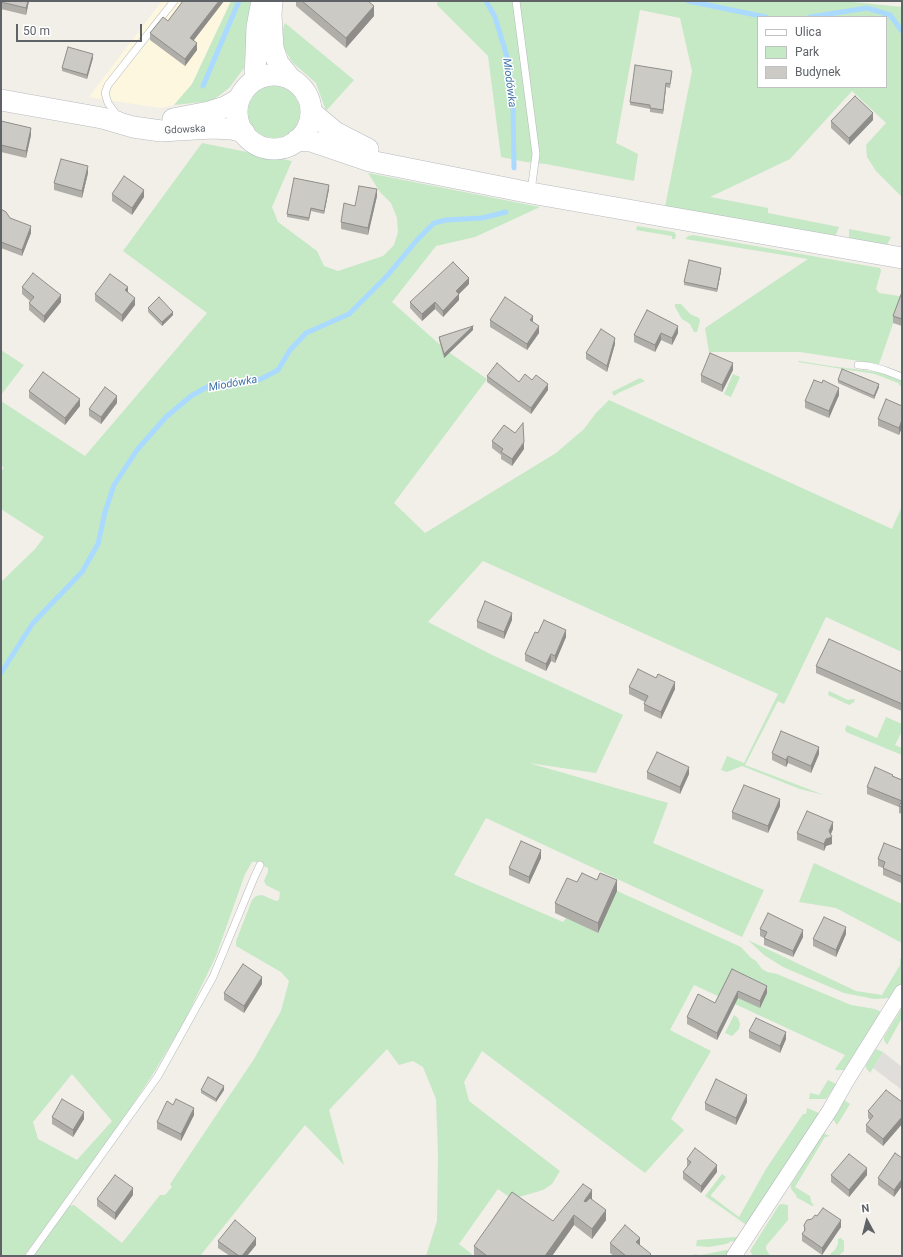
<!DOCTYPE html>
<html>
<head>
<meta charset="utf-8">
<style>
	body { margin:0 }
	#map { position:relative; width:903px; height:1257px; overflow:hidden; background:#f1efe8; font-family:Roboto,sans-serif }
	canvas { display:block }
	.frame { position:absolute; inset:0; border:2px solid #5f6368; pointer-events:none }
	.legend { position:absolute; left:757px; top:16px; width:130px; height:72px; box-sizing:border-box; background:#fff; border:1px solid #bfc1c3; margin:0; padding:5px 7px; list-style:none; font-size:12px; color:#5f6368 }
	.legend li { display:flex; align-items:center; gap:8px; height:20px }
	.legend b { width:20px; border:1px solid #bfc1c3 }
	.north { position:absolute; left:847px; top:1201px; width:40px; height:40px; -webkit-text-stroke:3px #fff; paint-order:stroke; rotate:353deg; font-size:11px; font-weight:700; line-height:16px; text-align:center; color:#5f6368 }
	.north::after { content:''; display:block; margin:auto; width:14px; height:18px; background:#5f6368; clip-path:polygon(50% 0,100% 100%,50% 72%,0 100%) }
	.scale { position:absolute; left:16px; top:24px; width:126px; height:18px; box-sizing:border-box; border:2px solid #5f6368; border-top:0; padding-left:5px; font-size:12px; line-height:14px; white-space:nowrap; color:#5f6368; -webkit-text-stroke:3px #fff; paint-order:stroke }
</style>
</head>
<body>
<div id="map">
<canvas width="903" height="1257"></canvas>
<div class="frame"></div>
<ul class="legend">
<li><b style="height:5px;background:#fff"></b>Ulica</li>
<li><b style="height:11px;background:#c5e8c5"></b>Park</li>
<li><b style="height:11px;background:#cccac5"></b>Budynek</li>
</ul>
<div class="north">N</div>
<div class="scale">50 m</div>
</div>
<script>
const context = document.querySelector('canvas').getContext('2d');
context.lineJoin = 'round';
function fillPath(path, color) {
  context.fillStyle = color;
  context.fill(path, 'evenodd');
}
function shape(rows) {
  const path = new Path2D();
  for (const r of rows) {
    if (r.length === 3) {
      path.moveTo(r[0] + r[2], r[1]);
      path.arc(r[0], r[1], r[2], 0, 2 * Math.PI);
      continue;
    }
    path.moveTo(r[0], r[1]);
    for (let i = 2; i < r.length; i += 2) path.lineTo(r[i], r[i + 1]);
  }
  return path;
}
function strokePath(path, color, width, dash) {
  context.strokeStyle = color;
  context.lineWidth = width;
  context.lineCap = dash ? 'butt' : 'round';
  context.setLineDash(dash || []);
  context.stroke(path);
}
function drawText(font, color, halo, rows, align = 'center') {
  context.font = font + ' Roboto,sans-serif';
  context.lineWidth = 3;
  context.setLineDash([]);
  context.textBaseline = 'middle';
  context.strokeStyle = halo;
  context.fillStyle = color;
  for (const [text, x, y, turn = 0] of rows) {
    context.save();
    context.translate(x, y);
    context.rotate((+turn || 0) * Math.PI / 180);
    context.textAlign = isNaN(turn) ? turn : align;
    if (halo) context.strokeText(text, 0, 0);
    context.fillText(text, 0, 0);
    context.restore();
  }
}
fillPath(shape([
	[162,1,231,1,192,84,174,105,160,108,89,97]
]), '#fef7e0');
fillPath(shape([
	[883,1052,902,1067,902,1090,873,1068]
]), '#e0deda');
fillPath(shape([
	[231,1,256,1,246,46,244,68,229,88,212,101,174,105,192,84],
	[438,1,844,1,902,7,902,197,876,171,867,157,866,145,886,123,852,91,790,159,710,197,768,208,768,213,839,227,835,237,665,207,692,71,680,18,640,10,616,143,638,154,634,181,546,164,526,162,501,157,488,56,437,5],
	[758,17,886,17,886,87,758,87],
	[285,23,354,80,326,111,316,83,292,62,279,40],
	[274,112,26],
	[202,143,292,161,272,207,278,222,317,251,324,266,338,271,383,256,394,245,398,232,397,218,391,203,380,192,368,173,540,207,475,237,436,246,392,302,447,351,487,379,394,503,425,533,556,453,584,429,596,413,609,400,892,529,902,506,902,652,826,617,787,698,784,704,778,701,745,765,824,795,800,789,742,766,727,772,721,770,727,756,744,763,778,694,483,561,428,622,492,655,623,715,596,773,529,763,668,803,653,843,764,890,742,937,486,818,454,875,563,922,566,918,598,933,617,891,741,947,750,957,756,961,762,969,767,972,777,974,851,1005,875,1009,881,1012,847,1070,836,1070,835,1069,845,1055,694,985,670,1030,711,1051,671,1119,684,1130,645,1173,482,1051,464,1082,469,1101,560,1171,552,1184,543,1190,512,1199,498,1189,459,1244,474,1256,426,1256,437,1221,438,1155,436,1099,423,1067,413,1061,399,1065,387,1049,329,1110,344,1165,305,1125,200,1256,33,1256,69,1206,74,1205,122,1243,160,1195,165,1195,172,1187,170,1184,254,1059,281,1011,289,981,281,972,236,946,236,941,252,900,256,896,262,895,276,901,279,900,280,892,266,885,264,881,268,872,268,868,256,862,252,862,245,874,216,956,184,1022,153,1074,117,1128,24,1256,1,1256,1,582,35,549,44,537,1,509,1,472,4,467,1,466,1,401,85,456,207,313,123,251],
	[72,1074,112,1121,77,1160,38,1139,33,1122],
	[637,226,674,232,676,235,675,239,672,239,672,236,636,230],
	[849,229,891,237,887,245,849,239],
	[693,235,880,268,881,271,876,289,879,293,899,296,902,297,902,298,879,364,800,352,709,352,705,328,808,259,685,239,688,236],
	[675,304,681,304,690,314,699,318,700,321,697,332,694,332,690,324,682,319,675,307],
	[1,350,24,365,1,395],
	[799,361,830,366,878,372,902,381,902,388,898,383,875,374,798,362],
	[733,374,740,377,731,397,724,394],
	[640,378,645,381,618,393,614,396,612,392],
	[829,691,848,700,855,699,854,702,849,705,828,695],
	[886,717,902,724,902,733,901,733,895,745,902,748,902,755,846,732,845,729,847,725,877,738],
	[814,863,902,904,902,943,836,908,799,902],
	[748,940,856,991,882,995,900,965,900,958,902,960,902,983,894,997,890,998,874,999,844,993,783,967,764,955],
	[902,1008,902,1018,887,1045,884,1040,884,1037],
	[734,1015,738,1018,740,1024,739,1029,732,1036,725,1033],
	[876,1049,883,1052,870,1073,866,1068,866,1065],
	[828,1080,836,1084,826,1099,809,1099,810,1093,819,1095],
	[844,1100,850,1104,837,1125,833,1119],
	[807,1108,819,1113,748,1226,705,1196,722,1174,726,1177,711,1195,711,1196,739,1217,766,1169,803,1114,806,1114],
	[823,1133,830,1136,825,1137,795,1187,810,1196,811,1202,814,1205,812,1206,796,1197,797,1196,791,1189,791,1185,821,1135],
	[782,1204,788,1205,788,1220,766,1246,766,1249,770,1256,753,1256,750,1251,779,1205],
	[736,1237,739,1239,737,1242,732,1241,726,1244,709,1247,696,1246,697,1240],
	[841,1238,844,1241,844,1251,838,1256,831,1256,830,1254,835,1250,838,1244,838,1239],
	[726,1250,731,1252,728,1256,694,1256,694,1254,700,1255,707,1254]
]), '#c5e8c5');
strokePath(shape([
	[486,1,495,17,508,60,513,106,514,168],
	[688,1,766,17],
	[810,17,867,8,890,15,902,31],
	[203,86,239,1],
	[1,673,33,623,82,572,98,544,105,512,114,485,137,450,166,417,191,396,207,387,261,379,278,370,290,350,306,333,349,314,387,276,417,240,434,223,446,220,482,218,506,212]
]), '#aadaff', 5);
const lane = shape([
	[516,1,536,154,531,191],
	[121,116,116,114,108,103,105,93,108,85,174,1],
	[858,365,869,366,884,370,902,377],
	[29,1256,158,1076,213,977,254,878,260,865]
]);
const street = shape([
	[734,1256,830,1110,847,1080,902,992]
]);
const secondary = shape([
	[272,1,271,15,273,48,278,63,291,79],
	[274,112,37],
	[255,80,257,27,262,1],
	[1,100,102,118,133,127,161,131,212,128,232,129,244,132],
	[311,112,335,132,368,149],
	[173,119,209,112,225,107,239,99],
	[297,140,311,141,370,161,531,193,902,258]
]);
strokePath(lane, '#b5b8bc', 8);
strokePath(street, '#b5b8bc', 16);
strokePath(secondary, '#b6babf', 22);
strokePath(lane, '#fff', 7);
strokePath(street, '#fff', 15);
strokePath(secondary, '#fff', 21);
fillPath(shape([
	[1,1,29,1,26,15,1,9],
	[183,1,224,1,194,40,197,50,185,66,150,40,150,33,168,21],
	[296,1,368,1,374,16,346,48,296,6],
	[93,58,87,79,62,71,62,68],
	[672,74,670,88,666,87,663,114,650,112,650,109,630,105,630,102],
	[873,120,849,145,831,128,831,121],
	[1,121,31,135,26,158,1,152],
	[88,173,82,198,54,190,54,183],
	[329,189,324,214,311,211,309,221,287,217,287,214],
	[112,194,144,197,132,215,112,201],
	[377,196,368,235,341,229,341,222,355,206],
	[1,209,10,218,31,233,22,256,1,248],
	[721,271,717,292,684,285,684,282],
	[469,284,459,294,459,300,443,317,435,309,422,321,410,308,410,302],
	[22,287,61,302,44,323,29,310,29,303,30,301,22,294],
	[128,292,135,305,122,322,95,301,95,294],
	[902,292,902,326,893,323,893,316],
	[148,308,173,315,162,326,148,312],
	[647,310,678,333,672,345,661,340,655,352,634,342,634,335],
	[490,320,533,322,539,333,527,350,490,327],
	[473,330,444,358,439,340,439,337],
	[615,344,607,372,586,359,586,353],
	[733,370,722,392,701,382,701,375],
	[487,376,519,382,532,380,548,390,531,414,487,382],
	[838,380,879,387,874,399,838,383],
	[822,383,839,395,829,418,805,408,805,401],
	[29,391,80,406,65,425,29,398],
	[117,403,101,424,89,416,89,409],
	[902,406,902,427,899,435,878,426,878,419],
	[492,441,524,449,512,466,501,459,501,455,492,448],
	[512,620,504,639,477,628,477,621],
	[538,633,566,637,555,663,551,661,546,671,525,661,525,654],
	[816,666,902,672,902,711,816,673],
	[629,687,675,689,661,719,644,711,644,704,645,702,629,694],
	[772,753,819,754,811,773,788,763,786,767,772,760],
	[647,772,689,774,680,794,647,779],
	[893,776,902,780,902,814,899,813,899,807,867,794,867,787],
	[780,806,768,833,732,819,732,812],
	[833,829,831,834,832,844,826,846,824,851,797,840,797,833],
	[902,850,901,883,883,875,883,868,878,866,878,859],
	[541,858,529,884,509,875,509,868],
	[577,882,617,891,598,933,555,913,555,903],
	[760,929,803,937,793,957,764,945,764,938,760,936],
	[846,934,836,957,813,946,813,939],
	[732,969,767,993,760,1008,738,998,717,1040,687,1024,687,1017,715,1003],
	[262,984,244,1013,224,1000,224,993],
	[749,1031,786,1039,780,1053,749,1038],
	[201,1090,224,1090,216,1102,201,1093],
	[747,1102,736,1125,705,1110,705,1103],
	[902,1102,902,1124,883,1146,866,1132,866,1125,870,1120,868,1118,868,1111],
	[173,1105,194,1115,181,1141,157,1129,157,1122],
	[52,1117,84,1119,73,1137,52,1124],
	[895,1153,894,1197,878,1185,878,1178],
	[687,1159,717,1172,701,1193,683,1179,683,1172,687,1167],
	[831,1175,867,1175,849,1197,831,1182],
	[133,1195,115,1220,97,1206,97,1199],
	[592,1200,606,1220,592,1239,574,1225,552,1256,474,1256,474,1246,553,1221],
	[817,1216,841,1227,822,1255,802,1241,802,1234,804,1231,804,1225],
	[218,1241,256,1245,247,1256,230,1256,218,1248],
	[610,1243,651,1256,614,1256,610,1253]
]), '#afaea9');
fillPath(shape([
	[28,1,29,1,26,15,26,8],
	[219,1,224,1,190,45,190,38],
	[374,6,374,16,346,48,346,38],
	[197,43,197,50,185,66,185,59],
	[93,54,93,58,87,79,87,75],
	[666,83,666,87,663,114,663,110],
	[873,113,873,120,849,145,849,138],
	[31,128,31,135,26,158,26,151],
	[88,166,88,173,82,198,82,191],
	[329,185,329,189,324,214,324,211],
	[377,189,377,196,368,235,368,228],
	[144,190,144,197,132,215,132,208],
	[31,226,31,233,22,256,22,250],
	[721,268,721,271,717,292,717,289],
	[469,278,469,284,456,297,456,291],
	[128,287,128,294,125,290],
	[459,294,459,300,443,317,443,311],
	[61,295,61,302,44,323,44,316],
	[135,298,135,305,122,322,122,315],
	[435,302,435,309,422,321,422,314],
	[173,312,173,315,162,326,162,322],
	[533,316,533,322,530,320],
	[473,326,473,330,444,358,444,354],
	[539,326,539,333,527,350,527,344],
	[678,326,678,333,672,345,672,338],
	[661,333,661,340,655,352,655,345],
	[615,338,615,344,607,372,607,366],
	[733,363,733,370,722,392,722,385],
	[548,384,548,390,531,414,531,408],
	[879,384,879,387,874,399,874,396],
	[839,388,839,395,829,418,829,411],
	[117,396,117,403,101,424,101,417],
	[80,399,80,406,65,425,65,418],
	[902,420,902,427,899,435,899,428],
	[524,442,524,449,512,466,512,459],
	[512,613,512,620,504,639,504,632],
	[566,630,566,637,555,663,555,656],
	[551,654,551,661,546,671,546,664],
	[675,682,675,689,661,719,661,712],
	[819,747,819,754,811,773,811,766],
	[788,756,788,763,786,767,786,760],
	[689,767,689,774,680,794,680,787],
	[780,799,780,806,768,833,768,826],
	[833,822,833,829,829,838,829,831],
	[832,837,832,844,826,846,824,851,824,844,826,839],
	[541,850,541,858,529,884,529,877],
	[617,880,617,891,598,933,598,923],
	[846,927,846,934,836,957,836,950],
	[803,930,803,937,793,957,793,951],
	[262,977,262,984,244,1013,244,1006],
	[767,986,767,993,760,1008,760,1001],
	[738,991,738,998,717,1040,717,1033],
	[786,1032,786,1039,780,1053,780,1046],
	[224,1086,224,1090,216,1102,216,1099],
	[747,1095,747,1102,736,1125,736,1118],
	[194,1108,194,1115,181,1141,181,1134],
	[84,1112,84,1119,73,1137,73,1130],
	[902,1117,902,1124,883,1146,883,1139],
	[717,1165,717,1172,701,1193,701,1186],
	[867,1168,867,1175,849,1197,849,1190],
	[902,1179,902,1186,894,1197,894,1190],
	[133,1188,133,1195,115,1220,115,1213],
	[592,1190,592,1200,584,1210,584,1201],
	[606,1210,606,1220,592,1239,592,1229],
	[574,1215,574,1225,552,1256,545,1256],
	[841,1220,841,1227,822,1255,822,1248],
	[256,1238,256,1245,247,1256,242,1256],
	[640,1238,640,1248,636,1242]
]), '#8f8d8a');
const building = shape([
	[1,1,28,1,26,8,1,2,1,1],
	[183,1,219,1,190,38,197,43,185,59,150,33,163,17,168,21,183,1],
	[302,1,368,1,374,6,346,38,302,1],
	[68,47,93,54,87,75,62,68,68,47],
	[635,65,672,71,670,84,666,83,663,110,650,108,650,105,630,102,635,65],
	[855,96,873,113,849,138,831,121,855,96],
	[1,121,31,128,26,151,1,145,1,121],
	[61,159,88,166,82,191,54,183,61,159],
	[124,176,144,190,132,208,112,194,124,176],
	[294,178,329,185,324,211,311,208,309,218,287,214,294,178],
	[359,186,377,189,368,228,341,222,344,203,355,206,359,186],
	[1,209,6,212,10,218,31,226,22,250,1,242,1,209],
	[689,260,721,268,717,289,684,282,689,260],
	[453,262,469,278,456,291,459,294,443,311,435,302,422,314,410,302,453,262],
	[33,273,61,295,44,316,29,303,34,297,22,287,33,273],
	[110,274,128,287,125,290,135,298,122,315,95,294,110,274],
	[902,292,902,319,893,316,902,292],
	[159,297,173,312,162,322,148,308,159,297],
	[505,297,533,316,530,320,539,326,527,344,490,320,505,297],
	[647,310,678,326,672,338,661,333,655,345,634,335,647,310],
	[473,326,444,354,439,337,473,326],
	[601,329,615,338,607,366,586,353,601,329],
	[710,353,733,363,722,385,701,375,710,353],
	[497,363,519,382,525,374,532,380,536,375,548,384,531,408,487,376,497,363],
	[842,369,879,384,874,396,838,380,842,369],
	[43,372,80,399,65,418,29,391,43,372],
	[814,380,822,383,823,380,839,388,829,411,805,401,814,380],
	[105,387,117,396,101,417,89,409,105,387],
	[886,399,902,406,902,420,899,428,878,419,886,399],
	[523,423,524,442,512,459,501,452,503,449,492,441,504,425,515,433,523,423],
	[485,601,512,613,504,632,477,621,485,601],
	[544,620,566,630,555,656,551,654,546,664,525,654,535,632,538,633,544,620],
	[829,639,902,672,902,704,816,666,829,639],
	[638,669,656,678,658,674,675,682,661,712,644,704,648,696,629,687,638,669],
	[781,731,819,747,811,766,788,756,786,760,772,753,781,731],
	[657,752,689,767,680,787,647,772,657,752],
	[875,767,893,775,892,776,902,780,902,807,899,806,902,801,867,787,875,767],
	[744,785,780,799,768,826,732,812,744,785],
	[807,811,833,822,829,831,832,837,826,839,824,844,797,833,807,811],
	[521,841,541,850,529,877,509,868,521,841],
	[884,843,902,850,902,874,901,876,883,868,885,862,878,859,884,843],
	[582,873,597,880,600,873,617,880,598,923,555,903,567,878,577,882,582,873],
	[768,913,803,930,793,951,764,938,767,932,760,929,768,913],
	[824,917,846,927,836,950,813,939,824,917],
	[243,964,262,977,244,1006,224,993,243,964],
	[732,969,767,986,760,1001,738,991,717,1033,687,1017,698,994,715,1003,732,969],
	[756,1018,786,1032,780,1046,749,1031,756,1018],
	[208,1077,224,1086,216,1099,201,1090,208,1077],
	[716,1079,747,1095,736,1118,705,1103,716,1079],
	[886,1090,902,1102,902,1117,883,1139,866,1125,873,1116,868,1111,886,1090],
	[62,1099,84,1112,73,1130,52,1117,62,1099],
	[176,1099,194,1108,181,1134,157,1122,167,1101,173,1105,176,1099],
	[695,1148,717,1165,701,1186,683,1172,691,1162,687,1159,695,1148],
	[895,1153,902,1158,902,1179,894,1190,878,1178,895,1153],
	[849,1154,867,1168,849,1190,831,1175,849,1154],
	[115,1175,133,1188,115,1213,97,1199,115,1175],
	[583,1184,592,1190,584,1201,586,1202,590,1198,606,1210,592,1229,574,1215,545,1256,487,1256,474,1246,512,1192,553,1221,583,1184],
	[823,1208,841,1220,822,1248,802,1234,805,1230,804,1225,807,1220,812,1219,815,1215,817,1216,823,1208],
	[235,1220,256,1238,242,1256,239,1256,218,1241,235,1220],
	[625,1225,640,1238,636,1242,651,1254,649,1256,626,1256,610,1243,625,1225]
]);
fillPath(building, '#cccac5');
strokePath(building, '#8f8d8a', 1);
drawText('10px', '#5f6368', '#fff', [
	["Gdowska",185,130,-3]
]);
drawText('italic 11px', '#4174aa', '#fff', [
	["Miodówka",509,83,83],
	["Miodówka",233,384,-10]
]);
</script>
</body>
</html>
